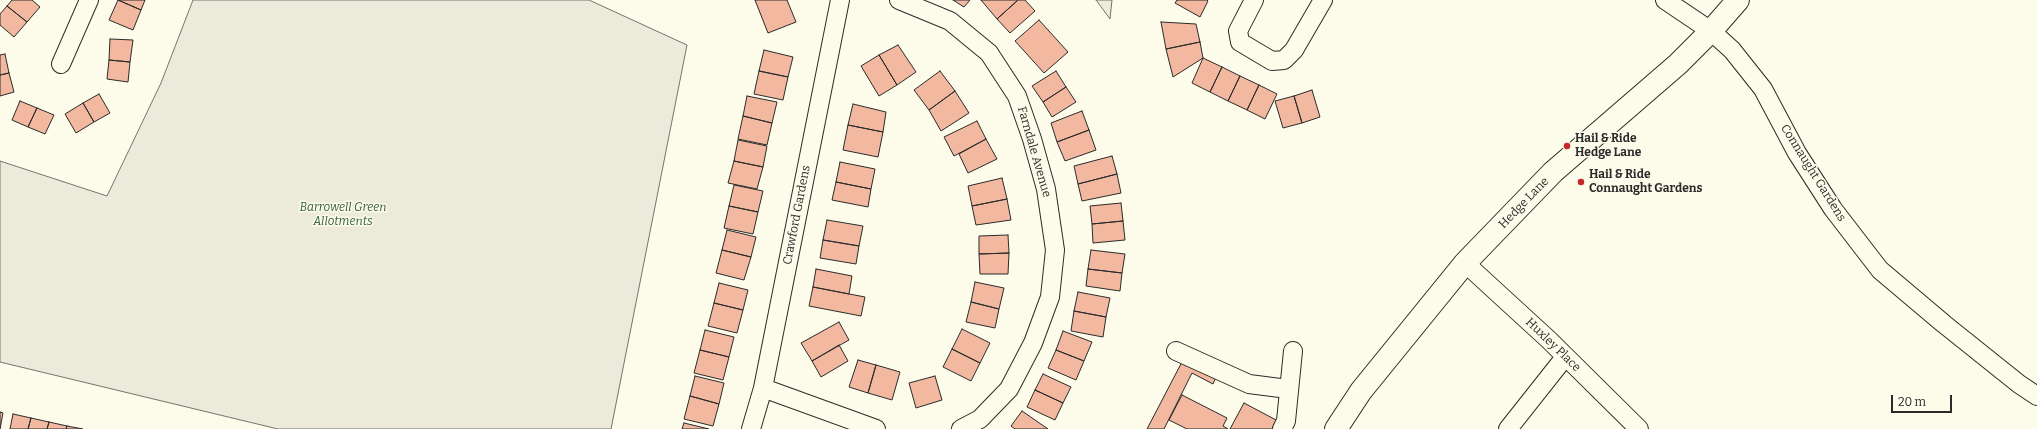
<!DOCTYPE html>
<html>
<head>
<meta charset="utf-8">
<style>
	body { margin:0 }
	#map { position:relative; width:2037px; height:429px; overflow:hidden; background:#fdfbea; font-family:Bitter,serif }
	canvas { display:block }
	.scale { position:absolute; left:1891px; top:395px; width:61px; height:18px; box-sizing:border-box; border:2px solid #2b2b2b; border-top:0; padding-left:5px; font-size:12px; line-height:14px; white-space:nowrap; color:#2b2b2b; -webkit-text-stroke:3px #fdfbea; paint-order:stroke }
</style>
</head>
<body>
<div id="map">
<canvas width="2037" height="429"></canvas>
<div class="scale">20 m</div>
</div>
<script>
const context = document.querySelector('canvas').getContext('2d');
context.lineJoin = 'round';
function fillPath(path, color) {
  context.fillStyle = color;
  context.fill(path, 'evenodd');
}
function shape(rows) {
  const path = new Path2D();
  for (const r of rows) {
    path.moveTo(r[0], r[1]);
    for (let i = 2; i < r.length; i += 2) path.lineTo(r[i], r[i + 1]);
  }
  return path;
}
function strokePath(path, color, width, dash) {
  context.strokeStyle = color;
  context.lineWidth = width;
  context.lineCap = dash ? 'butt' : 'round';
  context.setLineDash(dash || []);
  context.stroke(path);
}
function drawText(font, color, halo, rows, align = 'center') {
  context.font = font + ' Bitter,serif';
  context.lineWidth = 3;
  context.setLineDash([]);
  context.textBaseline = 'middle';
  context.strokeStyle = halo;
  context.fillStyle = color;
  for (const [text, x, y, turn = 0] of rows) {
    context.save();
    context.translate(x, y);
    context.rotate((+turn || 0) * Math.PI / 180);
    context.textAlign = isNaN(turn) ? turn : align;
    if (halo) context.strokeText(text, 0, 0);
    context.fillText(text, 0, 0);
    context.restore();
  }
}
const green = shape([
	[193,0,589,0,687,45,611,429,278,429,0,362,0,161,107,196,161,83,193,0],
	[1096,0,1112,0,1110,19,1096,0]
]);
fillPath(green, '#ecebdb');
strokePath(green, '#74746e', 1);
const building = shape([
	[12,0,32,0,40,7,27,22,7,6,12,0],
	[118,0,145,0,141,10,118,0],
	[118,0,141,10,133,30,109,20,118,0],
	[755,0,787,0,796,22,768,33,755,0],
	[953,0,970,0,964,7,953,0],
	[981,0,1018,0,997,19,981,0],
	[1018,0,1025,0,1035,11,1010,33,997,19,1018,0],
	[1177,0,1207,0,1208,1,1200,17,1175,3,1177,0],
	[7,6,27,22,14,37,0,25,0,14,7,6],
	[1039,20,1068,52,1044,73,1015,41,1039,20],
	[1161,22,1196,24,1200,42,1166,49,1161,22],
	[110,39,133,40,130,62,109,60,110,39],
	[1200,42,1203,58,1173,77,1166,49,1200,42],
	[898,45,916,72,897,85,879,55,898,45],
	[764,50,793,57,788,77,759,71,764,50],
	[5,54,9,73,0,75,0,55,5,54],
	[879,55,897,85,879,96,861,66,879,55],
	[1203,58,1222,67,1210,92,1192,83,1203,58],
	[109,60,130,62,128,82,107,79,109,60],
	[1222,67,1240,76,1228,101,1210,92,1222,67],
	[759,71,788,77,783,100,754,94,759,71],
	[940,71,955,91,929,110,914,90,940,71],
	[1056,71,1066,87,1043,102,1032,86,1056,71],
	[9,73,14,92,0,96,0,75,9,73],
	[1240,76,1259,85,1247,110,1228,101,1240,76],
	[1259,85,1277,94,1265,119,1247,110,1259,85],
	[1066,87,1076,102,1052,117,1043,102,1066,87],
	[1312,90,1320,117,1302,123,1294,96,1312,90],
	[955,91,969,113,941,131,929,110,955,91],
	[99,94,110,113,94,122,83,103,99,94],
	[747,96,777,102,772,123,743,116,747,96],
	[1294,96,1302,123,1283,128,1275,101,1294,96],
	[20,101,37,108,28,127,12,120,20,101],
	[83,103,94,122,76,133,65,114,83,103],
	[853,104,886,112,883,132,848,125,853,104],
	[37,108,54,115,45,134,28,127,37,108],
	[1082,111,1089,130,1057,142,1051,123,1082,111],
	[743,116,772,123,767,145,738,139,743,116],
	[977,121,986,139,954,156,944,137,977,121],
	[848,125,883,132,878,157,843,150,848,125],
	[1089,130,1096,150,1065,161,1057,142,1089,130],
	[986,139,997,159,968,173,959,154,986,139],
	[738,140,767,146,763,167,734,161,738,140],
	[1112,156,1117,174,1078,184,1074,166,1112,156],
	[734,161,763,167,757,189,728,183,734,161],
	[840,162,875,169,871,189,836,182,840,162],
	[1117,174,1121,193,1082,201,1078,184,1117,174],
	[1002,178,1007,199,972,206,968,186,1002,178],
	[836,182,871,189,868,207,832,200,836,182],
	[734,185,763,191,758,212,729,206,734,185],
	[1007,199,1011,220,976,225,972,206,1007,199],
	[1121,203,1123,221,1092,224,1090,206,1121,203],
	[729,206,758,212,753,234,724,228,729,206],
	[827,220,863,226,859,246,823,240,827,220],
	[1123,221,1125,240,1093,243,1092,224,1123,221],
	[727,230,756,237,751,257,722,250,727,230],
	[1008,235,1009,253,979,254,979,236,1008,235],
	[823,240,859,246,856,264,820,258,823,240],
	[722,250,751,257,744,280,716,273,722,250],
	[1091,250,1125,254,1122,273,1088,269,1091,250],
	[1009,253,1008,274,980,274,979,254,1009,253],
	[816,269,852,276,849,294,813,287,816,269],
	[1088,269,1122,273,1120,291,1086,286,1088,269],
	[975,282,1004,288,999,309,971,302,975,282],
	[719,283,748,290,743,310,714,303,719,283],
	[813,287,865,297,861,316,809,306,813,287],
	[1078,292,1110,298,1106,317,1074,311,1078,292],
	[971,302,999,309,995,328,966,322,971,302],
	[714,303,743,310,737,333,708,326,714,303],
	[1074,311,1106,317,1103,337,1071,331,1074,311],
	[839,322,849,340,812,361,801,343,839,322],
	[962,329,990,343,980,363,952,349,962,329],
	[705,330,734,337,729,357,700,350,705,330],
	[1063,331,1092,342,1084,361,1056,350,1063,331],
	[839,345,848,361,821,377,812,361,839,345],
	[952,349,980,363,971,381,943,367,952,349],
	[700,350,729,357,723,380,694,373,700,350],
	[1056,350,1084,361,1076,380,1048,368,1056,350],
	[858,360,876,365,868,393,849,387,858,360],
	[1183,360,1216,377,1213,384,1192,373,1164,429,1147,429,1183,360],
	[876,365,900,372,892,400,868,393,876,365],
	[1043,374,1071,387,1063,403,1035,390,1043,374],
	[695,376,724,383,719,404,690,396,695,376],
	[935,376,942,400,916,408,909,383,935,376],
	[1035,390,1063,403,1055,420,1027,407,1035,390],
	[1182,395,1227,418,1223,426,1228,429,1187,429,1169,420,1182,395],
	[690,396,719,404,713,426,684,419,690,396],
	[1244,403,1278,421,1274,429,1230,429,1244,403],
	[1022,411,1048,429,1015,429,1011,426,1022,411],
	[0,412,3,413,0,429,0,412],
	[13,414,31,418,28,429,10,429,13,414],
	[31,418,49,422,47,429,28,429,31,418],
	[49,422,67,426,66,429,47,429,49,422],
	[684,423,709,429,682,429,684,423],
	[67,426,83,429,66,429,67,426]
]);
fillPath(building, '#f2b8a0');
strokePath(building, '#2b2b2b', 1);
const street = shape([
	[899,0,950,21,989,53,1017,96,1032,139,1046,189,1055,250,1050,297,1033,343,1009,389,980,419,961,429],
	[1254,0,1238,31,1240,42,1272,61,1284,60,1294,50,1323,0],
	[1665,0,1711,31,1732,50,1763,89,1797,153,1833,209,1880,270,1944,324,2019,384,2037,396],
	[61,64,89,0],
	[1465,263,1549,340,1639,429],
	[1176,351,1249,384,1288,389],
	[763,388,876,429],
	[751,429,763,388,840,0],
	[1282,429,1286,421,1293,351],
	[1508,429,1565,357]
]);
const primary = shape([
	[1336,429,1361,391,1465,263,1553,172,1678,64,1711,31,1738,0]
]);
strokePath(street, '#2b2b2b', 20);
strokePath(primary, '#2b2b2b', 24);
strokePath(street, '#fdfbea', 18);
strokePath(primary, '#fdfbea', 22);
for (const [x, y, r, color] of [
	[1567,146,4,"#c62828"],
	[1581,182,4,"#c62828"]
]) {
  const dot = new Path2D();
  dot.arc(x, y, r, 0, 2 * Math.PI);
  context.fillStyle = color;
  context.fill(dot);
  strokePath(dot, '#fdfbea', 1.5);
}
drawText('bold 12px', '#2b2b2b', '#fdfbea', [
	["Hail & Ride",1575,139],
	["Hedge Lane",1575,153],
	["Hail & Ride",1589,175],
	["Connaught Gardens",1589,189]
], 'left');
drawText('12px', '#2b2b2b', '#fdfbea', [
	["Farndale Avenue",1034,152,74],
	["Connaught Gardens",1813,173,58],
	["Hedge Lane",1524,203,-46],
	["Crawford Gardens",797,215,-79],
	["Huxley Place",1553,345,44]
]);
drawText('italic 12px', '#34623c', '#fdfbea', [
	["Barrowell Green",343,208],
	["Allotments",343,222]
]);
</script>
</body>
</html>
